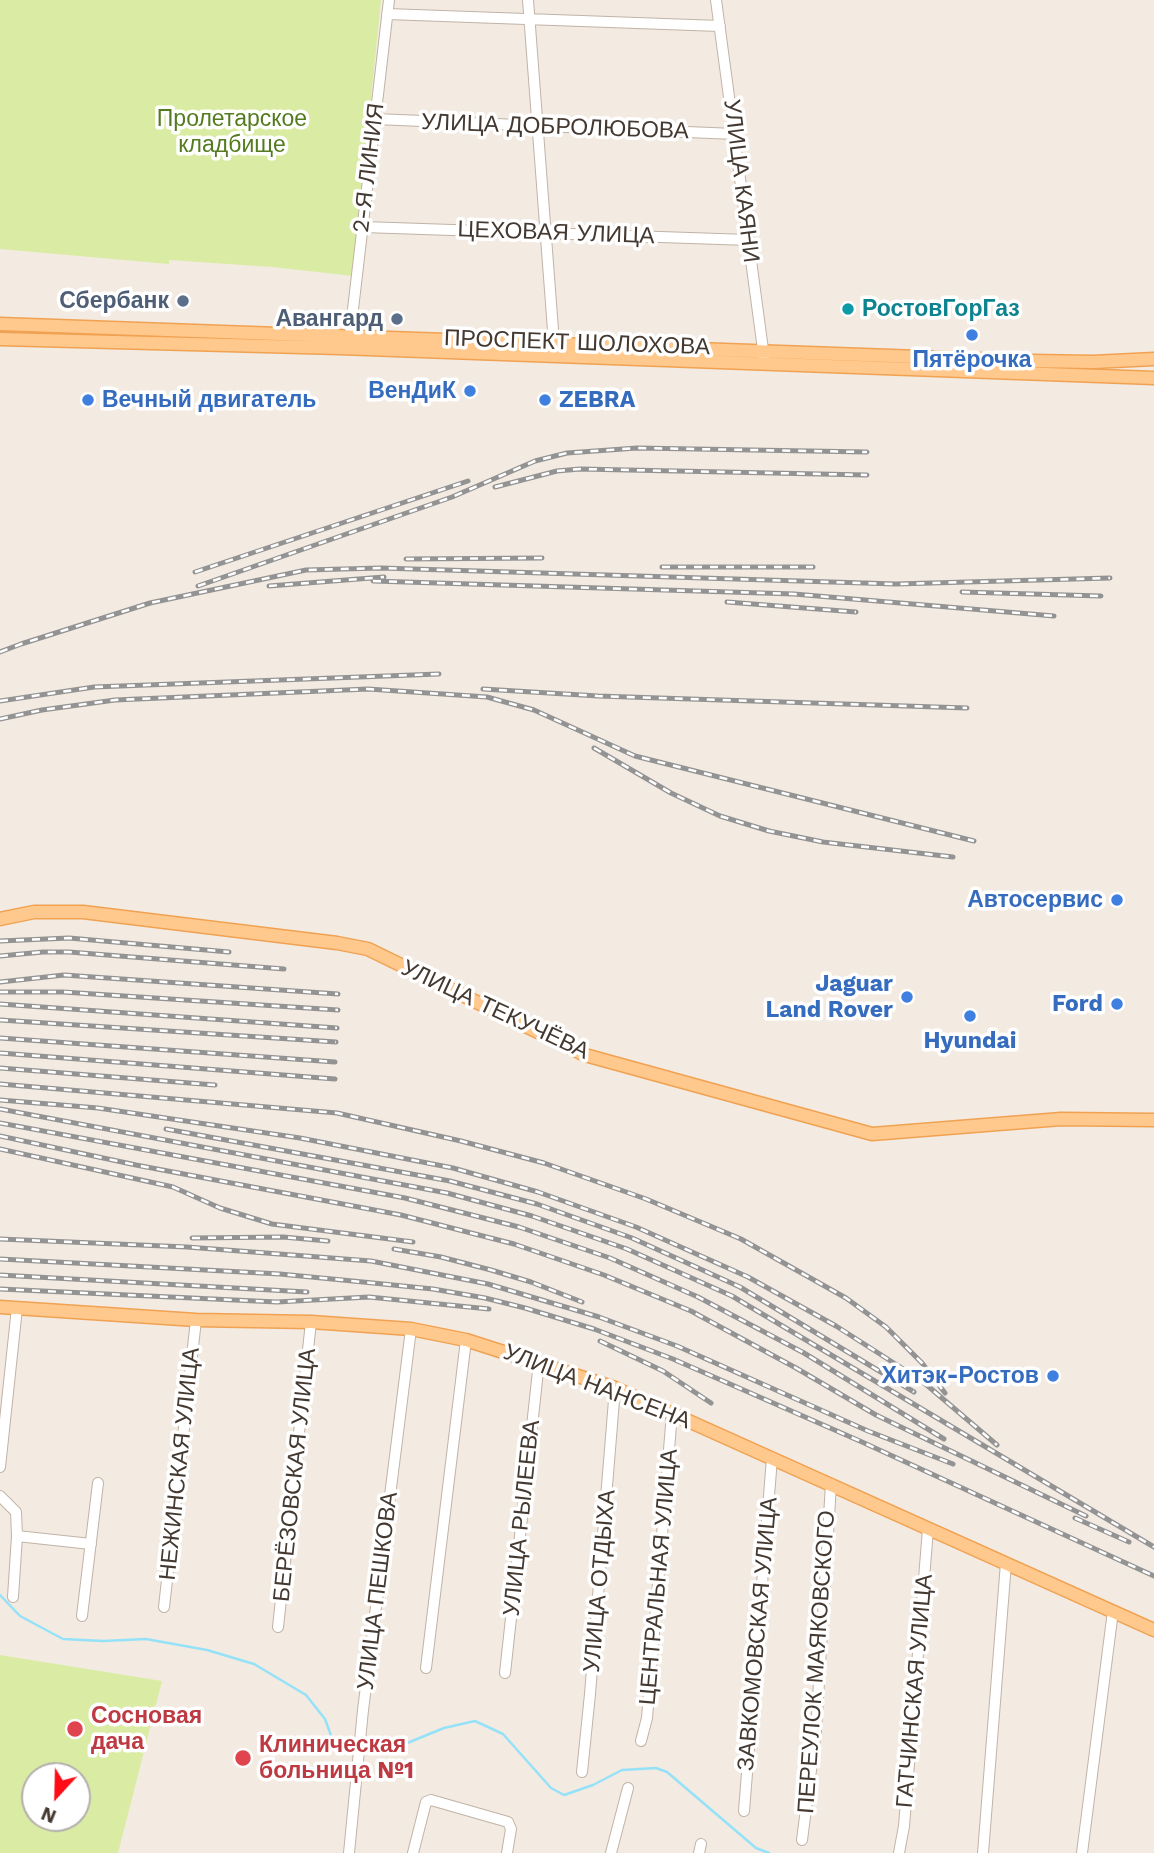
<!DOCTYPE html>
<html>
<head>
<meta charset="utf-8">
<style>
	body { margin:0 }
	#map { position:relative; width:1154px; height:1853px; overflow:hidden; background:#f3eae1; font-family:"Work Sans",sans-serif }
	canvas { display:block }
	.north { position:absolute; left:21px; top:1762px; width:70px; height:70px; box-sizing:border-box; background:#fff; border:2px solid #b4b0ad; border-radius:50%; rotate:202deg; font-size:19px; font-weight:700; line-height:28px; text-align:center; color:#443931 }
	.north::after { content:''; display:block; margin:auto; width:24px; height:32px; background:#ff0c16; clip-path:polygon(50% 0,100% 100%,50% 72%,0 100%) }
</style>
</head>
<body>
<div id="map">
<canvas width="1154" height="1853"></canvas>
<div class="north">N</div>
</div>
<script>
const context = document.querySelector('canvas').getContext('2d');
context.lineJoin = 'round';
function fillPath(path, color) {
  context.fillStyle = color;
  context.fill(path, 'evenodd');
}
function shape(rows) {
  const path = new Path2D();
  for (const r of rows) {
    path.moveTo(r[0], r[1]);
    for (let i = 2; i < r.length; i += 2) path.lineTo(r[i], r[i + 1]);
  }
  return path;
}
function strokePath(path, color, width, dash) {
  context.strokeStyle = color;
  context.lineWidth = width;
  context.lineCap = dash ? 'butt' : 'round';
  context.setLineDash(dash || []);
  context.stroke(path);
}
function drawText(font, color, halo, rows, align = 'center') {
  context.font = font + ' "Work Sans",sans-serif';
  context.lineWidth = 7;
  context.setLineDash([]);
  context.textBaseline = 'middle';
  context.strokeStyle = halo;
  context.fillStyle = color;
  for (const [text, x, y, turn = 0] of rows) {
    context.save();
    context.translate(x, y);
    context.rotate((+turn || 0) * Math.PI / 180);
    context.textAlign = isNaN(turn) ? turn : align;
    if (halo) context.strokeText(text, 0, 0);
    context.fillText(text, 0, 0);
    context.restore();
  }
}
fillPath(shape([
	[0,0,381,0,353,276,272,267,169,260,169,264,0,249],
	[0,1655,162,1681,118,1853,0,1853],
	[77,1776,77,1818,35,1818,35,1776]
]), '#daeca4');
strokePath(shape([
	[0,1595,20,1616,63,1639,103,1641,146,1639,207,1650,254,1664,306,1695,325,1719,333,1741,355,1751],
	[362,1752,370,1753,395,1748,444,1728,475,1721,503,1734,551,1788,564,1795,593,1785,622,1770,656,1768,667,1772,756,1848,769,1853]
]), '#95e2f8', 2.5);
const minor = shape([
	[528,0,554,343],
	[716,0,764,357],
	[387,14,720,26],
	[375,119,735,134],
	[363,227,749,240],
	[350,335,389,0],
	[0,1467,17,1308],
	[0,1496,16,1512,17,1536,13,1597],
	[17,1536,91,1544],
	[164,1607,196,1320],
	[82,1616,98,1483],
	[278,1627,311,1322],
	[426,1668,466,1340],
	[505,1673,539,1362],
	[641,1741,647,1718,672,1413],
	[582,1772,590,1694,615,1388],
	[744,1811,772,1458],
	[802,1840,816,1731,831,1484],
	[349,1853,363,1710,411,1329],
	[413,1853,426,1802,431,1800,508,1822,511,1829,507,1853],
	[611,1853,628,1788],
	[699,1853,701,1844],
	[899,1853,904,1826,928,1529],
	[983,1853,1006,1563],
	[1082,1853,1113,1611]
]);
const major = shape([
	[0,324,1031,361,1093,362,1154,359],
	[0,339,340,348,1154,378],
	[0,919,34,912,83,912,337,943,368,949,585,1055,872,1134,1061,1119,1154,1120],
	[0,1307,196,1320,311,1322,411,1329,466,1340,615,1388,1154,1630]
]);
strokePath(minor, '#c1b3a6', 12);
strokePath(major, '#f0a252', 15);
strokePath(minor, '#fff', 10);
strokePath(major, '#ffc98e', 12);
const rail = shape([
	[495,487,557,471,580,469,867,475],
	[406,559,542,558],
	[662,567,813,567],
	[195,572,468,481],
	[373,581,794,594,1054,616],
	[198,586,452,497,535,461,567,453,637,448,867,452],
	[269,586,384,577],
	[962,592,1101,596],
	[727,602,856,612],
	[0,652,21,644,150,603,306,570,381,568,896,584,1110,578],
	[483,689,598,696,967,708],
	[0,701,94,687,439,674],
	[0,719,42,710,115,700,368,689,487,697,534,710,635,756,974,841],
	[594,748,671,793,720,816,769,831,823,842,953,857],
	[0,941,69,938,229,952],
	[0,956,43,952,69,952,284,969],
	[0,982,64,975,338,994],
	[0,992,63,992,338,1010],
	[0,1004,337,1028],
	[0,1020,336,1042],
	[0,1038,335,1062],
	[0,1053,335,1079],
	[0,1068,215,1085],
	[0,1084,337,1113,461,1141,544,1163,646,1199,741,1239,846,1298,886,1327,922,1363,945,1393],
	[0,1100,98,1108,300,1138,453,1168,538,1192,636,1227,748,1277,836,1326,922,1381,997,1445],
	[0,1109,447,1193,532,1216,627,1249,732,1296,1154,1547],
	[0,1123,405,1198,519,1227,610,1258,698,1297,804,1353,944,1439],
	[166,1129,450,1181,537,1204,632,1238,740,1287,914,1392],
	[0,1136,136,1165,401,1215,514,1244,604,1275,691,1311,796,1368,876,1415,1086,1516],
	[0,1149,173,1187,220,1208,272,1224,413,1242],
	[192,1238,283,1237,328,1241],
	[0,1239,187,1247,371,1261,488,1284,599,1317,677,1346,868,1431,953,1464],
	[394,1249,441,1257,491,1270,531,1282,582,1302],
	[0,1259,280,1274,363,1282,433,1289,485,1298,525,1308,594,1329,673,1359,862,1442,1154,1576],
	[0,1275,307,1292],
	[0,1289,277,1302,369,1297,489,1309],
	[600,1341,663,1371,711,1403],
	[1075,1518,1129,1542]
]);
strokePath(rail, '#939393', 5);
strokePath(rail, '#fff', 2.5, [8]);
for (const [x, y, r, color] of [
	[183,301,7,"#5c6f8a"],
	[848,309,7,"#0f9aa8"],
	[397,319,7,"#5c6f8a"],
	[972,335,7,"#3f7fe0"],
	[470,391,7,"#3f7fe0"],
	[88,400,7,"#3f7fe0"],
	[545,400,7,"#3f7fe0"],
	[1117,900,7,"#3f7fe0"],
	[907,997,7,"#3f7fe0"],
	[1117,1004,7,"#3f7fe0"],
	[970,1016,7,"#3f7fe0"],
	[1053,1376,7,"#3f7fe0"],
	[75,1729,9,"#e0444e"],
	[243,1758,9,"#e0444e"]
]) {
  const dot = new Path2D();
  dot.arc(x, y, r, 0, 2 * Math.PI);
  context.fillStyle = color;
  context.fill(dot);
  strokePath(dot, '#fff', 2.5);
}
drawText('23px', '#547b1f', '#fff', [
	["Пролетарское",232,119],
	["кладбище",232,145]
]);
drawText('23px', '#443931', '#fff', [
	["УЛИЦА ДОБРОЛЮБОВА",555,127,2],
	["2-Я ЛИНИЯ",369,168,-83],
	["УЛИЦА КАЯНИ",741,181,83],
	["ЦЕХОВАЯ УЛИЦА",556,233,2],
	["ПРОСПЕКТ ШОЛОХОВА",577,343,2],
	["УЛИЦА ТЕКУЧЁВА",495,1010,25],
	["УЛИЦА НАНСЕНА",597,1387,21],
	["НЕЖИНСКАЯ УЛИЦА",180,1464,-84],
	["БЕРЁЗОВСКАЯ УЛИЦА",295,1475,-84],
	["УЛИЦА РЫЛЕЕВА",522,1518,-84],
	["ЦЕНТРАЛЬНАЯ УЛИЦА",659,1577,-85],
	["УЛИЦА ОТДЫХА",600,1581,-85],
	["УЛИЦА ПЕШКОВА",378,1591,-83],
	["ЗАВКОМОВСКАЯ УЛИЦА",758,1634,-85],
	["ПЕРЕУЛОК МАЯКОВСКОГО",817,1662,-86],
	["ГАТЧИНСКАЯ УЛИЦА",915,1691,-85]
]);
drawText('bold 23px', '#4e5e75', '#fff', [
	["Сбербанк",169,301],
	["Авангард",383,319]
], 'right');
drawText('bold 23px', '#0d838f', '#fff', [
	["РостовГорГаз",862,309]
], 'left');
drawText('bold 23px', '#366cbe', '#fff', [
	["Пятёрочка",972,360,"center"],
	["ВенДиК",456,391],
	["Вечный двигатель",102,400,"left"],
	["ZEBRA",559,400,"left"],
	["Автосервис",1103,900],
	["Jaguar",893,984],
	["Land Rover",893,1010],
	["Ford",1103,1004],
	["Hyundai",970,1041,"center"],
	["Хитэк-Ростов",1039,1376]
], 'right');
drawText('bold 23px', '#be3a42', '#fff', [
	["Сосновая",91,1716],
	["дача",91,1742],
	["Клиническая",259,1745],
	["больница №1",259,1771]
], 'left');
</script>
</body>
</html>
